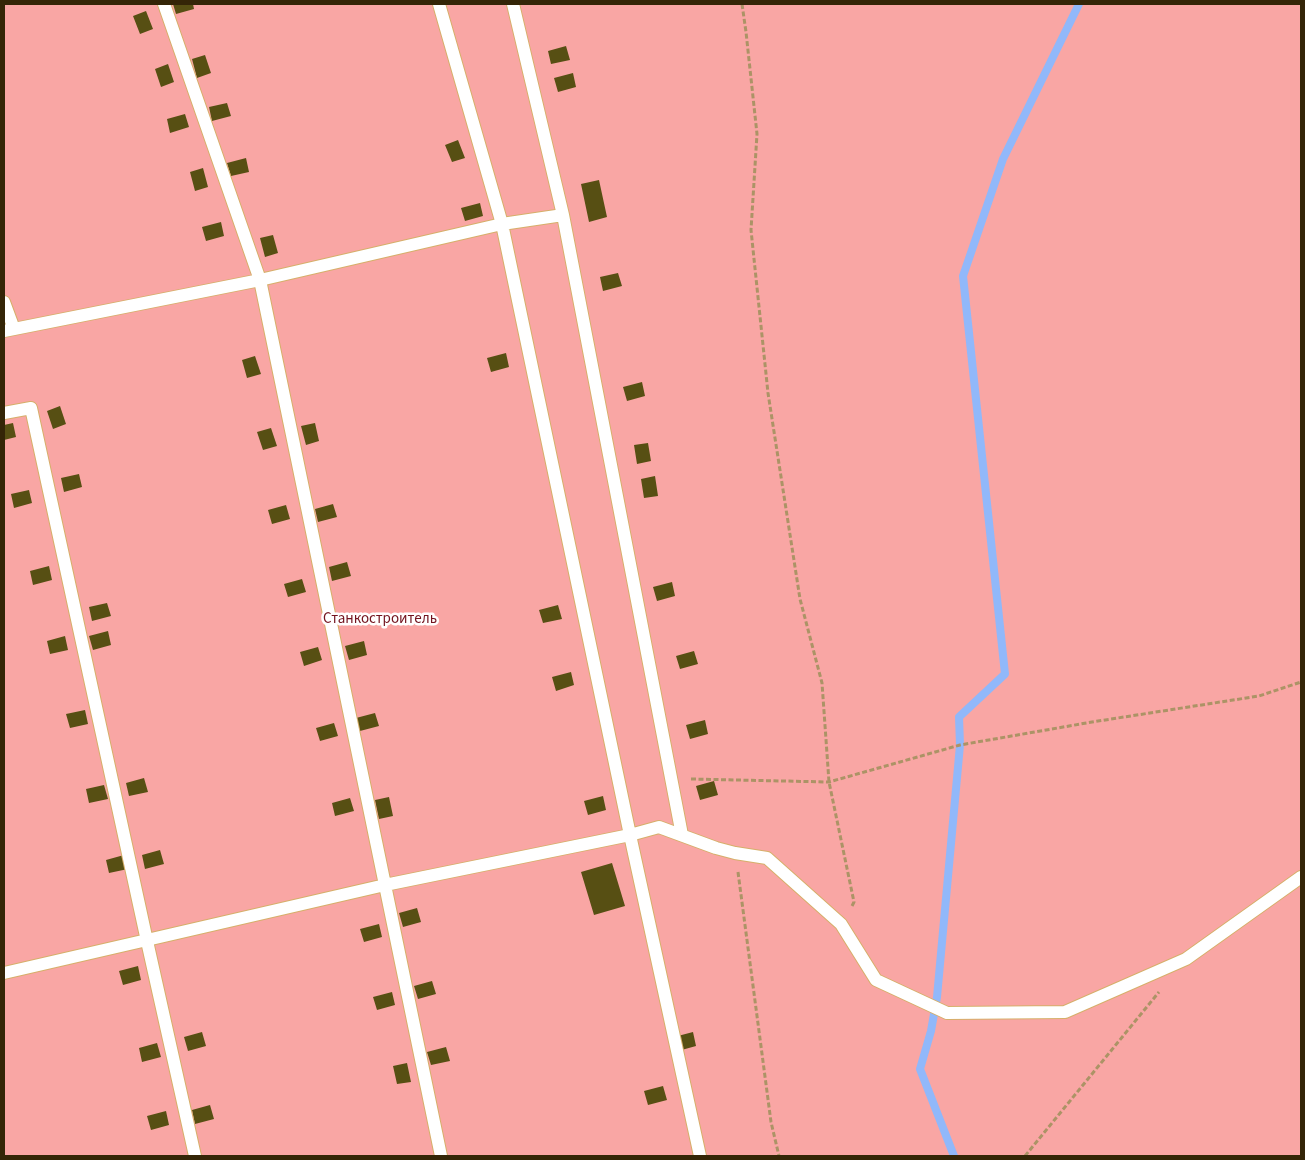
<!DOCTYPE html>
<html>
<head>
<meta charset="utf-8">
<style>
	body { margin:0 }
	#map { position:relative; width:1305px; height:1160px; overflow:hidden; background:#ffdfa8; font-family:"Source Sans 3",sans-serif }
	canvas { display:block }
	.frame { position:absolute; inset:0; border:5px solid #342507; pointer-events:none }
</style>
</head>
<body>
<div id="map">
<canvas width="1305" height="1160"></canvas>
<div class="frame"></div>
</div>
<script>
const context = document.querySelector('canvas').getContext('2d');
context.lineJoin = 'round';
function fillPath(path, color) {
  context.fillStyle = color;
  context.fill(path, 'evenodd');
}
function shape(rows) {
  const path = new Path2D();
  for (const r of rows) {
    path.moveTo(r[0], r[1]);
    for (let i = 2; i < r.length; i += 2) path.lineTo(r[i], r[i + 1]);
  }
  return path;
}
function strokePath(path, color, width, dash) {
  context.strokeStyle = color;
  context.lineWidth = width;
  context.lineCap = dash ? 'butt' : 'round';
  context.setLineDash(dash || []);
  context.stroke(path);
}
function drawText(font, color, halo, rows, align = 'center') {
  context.font = font + ' "Source Sans 3",sans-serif';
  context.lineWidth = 5;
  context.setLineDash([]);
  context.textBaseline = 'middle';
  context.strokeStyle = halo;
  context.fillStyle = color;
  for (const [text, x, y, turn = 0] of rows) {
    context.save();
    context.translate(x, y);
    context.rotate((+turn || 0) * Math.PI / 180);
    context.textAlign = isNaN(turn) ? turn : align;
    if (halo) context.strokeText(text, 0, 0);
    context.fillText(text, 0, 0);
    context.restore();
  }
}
fillPath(shape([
	[4,4,1301,4,1301,1156,4,1156]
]), '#f9a6a4');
strokePath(shape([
	[954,1156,920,1069,931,1031,937,997,960,745,959,717,1005,674,963,276,1003,159,1079,4]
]), '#91b8fa', 8);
fillPath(shape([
	[173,4,193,4,194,9,176,14],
	[146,11,153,29,140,34,133,16],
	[566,46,570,60,551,64,548,51],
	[205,55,211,73,197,78,192,59],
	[168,64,174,82,161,87,155,69],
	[573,73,576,87,558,92,554,78],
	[227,103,231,116,212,121,209,107],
	[185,114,189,127,170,133,167,119],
	[458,140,465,158,452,162,445,145],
	[246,158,249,172,231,176,227,163],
	[203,168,208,187,195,191,190,172],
	[599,180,607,217,589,222,581,184],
	[480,203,483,216,465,221,461,208],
	[221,222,224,236,206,241,202,227],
	[273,235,278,253,265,257,260,238],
	[618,273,622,286,603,291,600,277],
	[506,353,509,367,491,372,487,358],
	[255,356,261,374,247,378,242,360],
	[642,382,645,396,627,401,623,387],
	[60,406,66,424,53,429,47,411],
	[13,423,16,437,4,440,4,425],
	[315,423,319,441,306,445,301,426],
	[271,428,277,446,263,450,257,432],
	[648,443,651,461,637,464,634,445],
	[79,474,82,487,64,492,61,478],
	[655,476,658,496,644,498,641,479],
	[29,490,32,503,14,508,11,494],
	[333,504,337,517,318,522,315,509],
	[286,505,290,519,272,524,268,510],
	[347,562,351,576,332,581,329,567],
	[49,566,52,580,33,585,30,571],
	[302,579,306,592,288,597,284,584],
	[672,582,675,596,657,601,653,587],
	[107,603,111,616,92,621,89,607],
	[558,605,562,619,543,623,539,610],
	[108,631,111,645,93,650,89,636],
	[65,636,68,650,50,654,47,641],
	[364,641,367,655,349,660,345,646],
	[318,647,322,660,304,666,300,652],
	[694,651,698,664,680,669,676,656],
	[571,672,574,685,556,691,552,677],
	[85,710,88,724,70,728,66,714],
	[375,713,379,726,360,731,356,718],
	[705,720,708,734,690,739,686,725],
	[334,723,338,736,320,741,316,728],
	[144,778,148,792,129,796,126,783],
	[714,781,718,795,700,800,696,786],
	[104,785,108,799,89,803,86,789],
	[603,796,606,810,588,815,584,801],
	[389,797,393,816,379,819,375,800],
	[350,798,354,811,335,816,332,803],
	[160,850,164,864,145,869,142,855],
	[124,855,128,869,109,873,106,860],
	[612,863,625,906,594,915,581,872],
	[417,908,421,922,403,927,399,913],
	[379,924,382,937,364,942,360,929],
	[138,966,141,980,123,985,119,971],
	[432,981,436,994,418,999,414,986],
	[392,992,395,1005,377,1010,373,997],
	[202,1032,206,1046,188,1051,184,1037],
	[693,1032,696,1046,678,1051,674,1037],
	[157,1043,161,1057,142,1062,139,1048],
	[446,1047,450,1061,431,1065,427,1052],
	[407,1063,411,1082,397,1084,393,1066],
	[663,1086,667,1100,648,1105,644,1091],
	[210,1105,214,1119,195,1124,192,1110],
	[166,1111,169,1125,151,1130,147,1116]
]), '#574f13');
const lane = shape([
	[164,4,260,280,441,1156],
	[439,4,502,224,630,835,700,1156],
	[513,4,563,215],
	[4,302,14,329],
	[4,331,260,280,502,224,563,215,682,835],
	[4,413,31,408,147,941,195,1156],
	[4,973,385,885,630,835,659,827,716,848,735,853,767,858,841,924,876,980,947,1013,1065,1012,1186,959,1301,877]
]);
strokePath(lane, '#d6af6a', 14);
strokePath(shape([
	[742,4,746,32,757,134,751,230,768,393,800,599,822,683,829,782,854,902,851,908],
	[691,779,829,782,960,745,1092,722,1259,696,1301,682],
	[738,872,771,1122,779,1156],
	[1025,1156,1159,992]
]), '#ac9366', 3, [5, 2.5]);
strokePath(lane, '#fff', 12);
drawText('15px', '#73141f', '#fff', [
	["Станкостроитель",380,620]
]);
</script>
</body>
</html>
